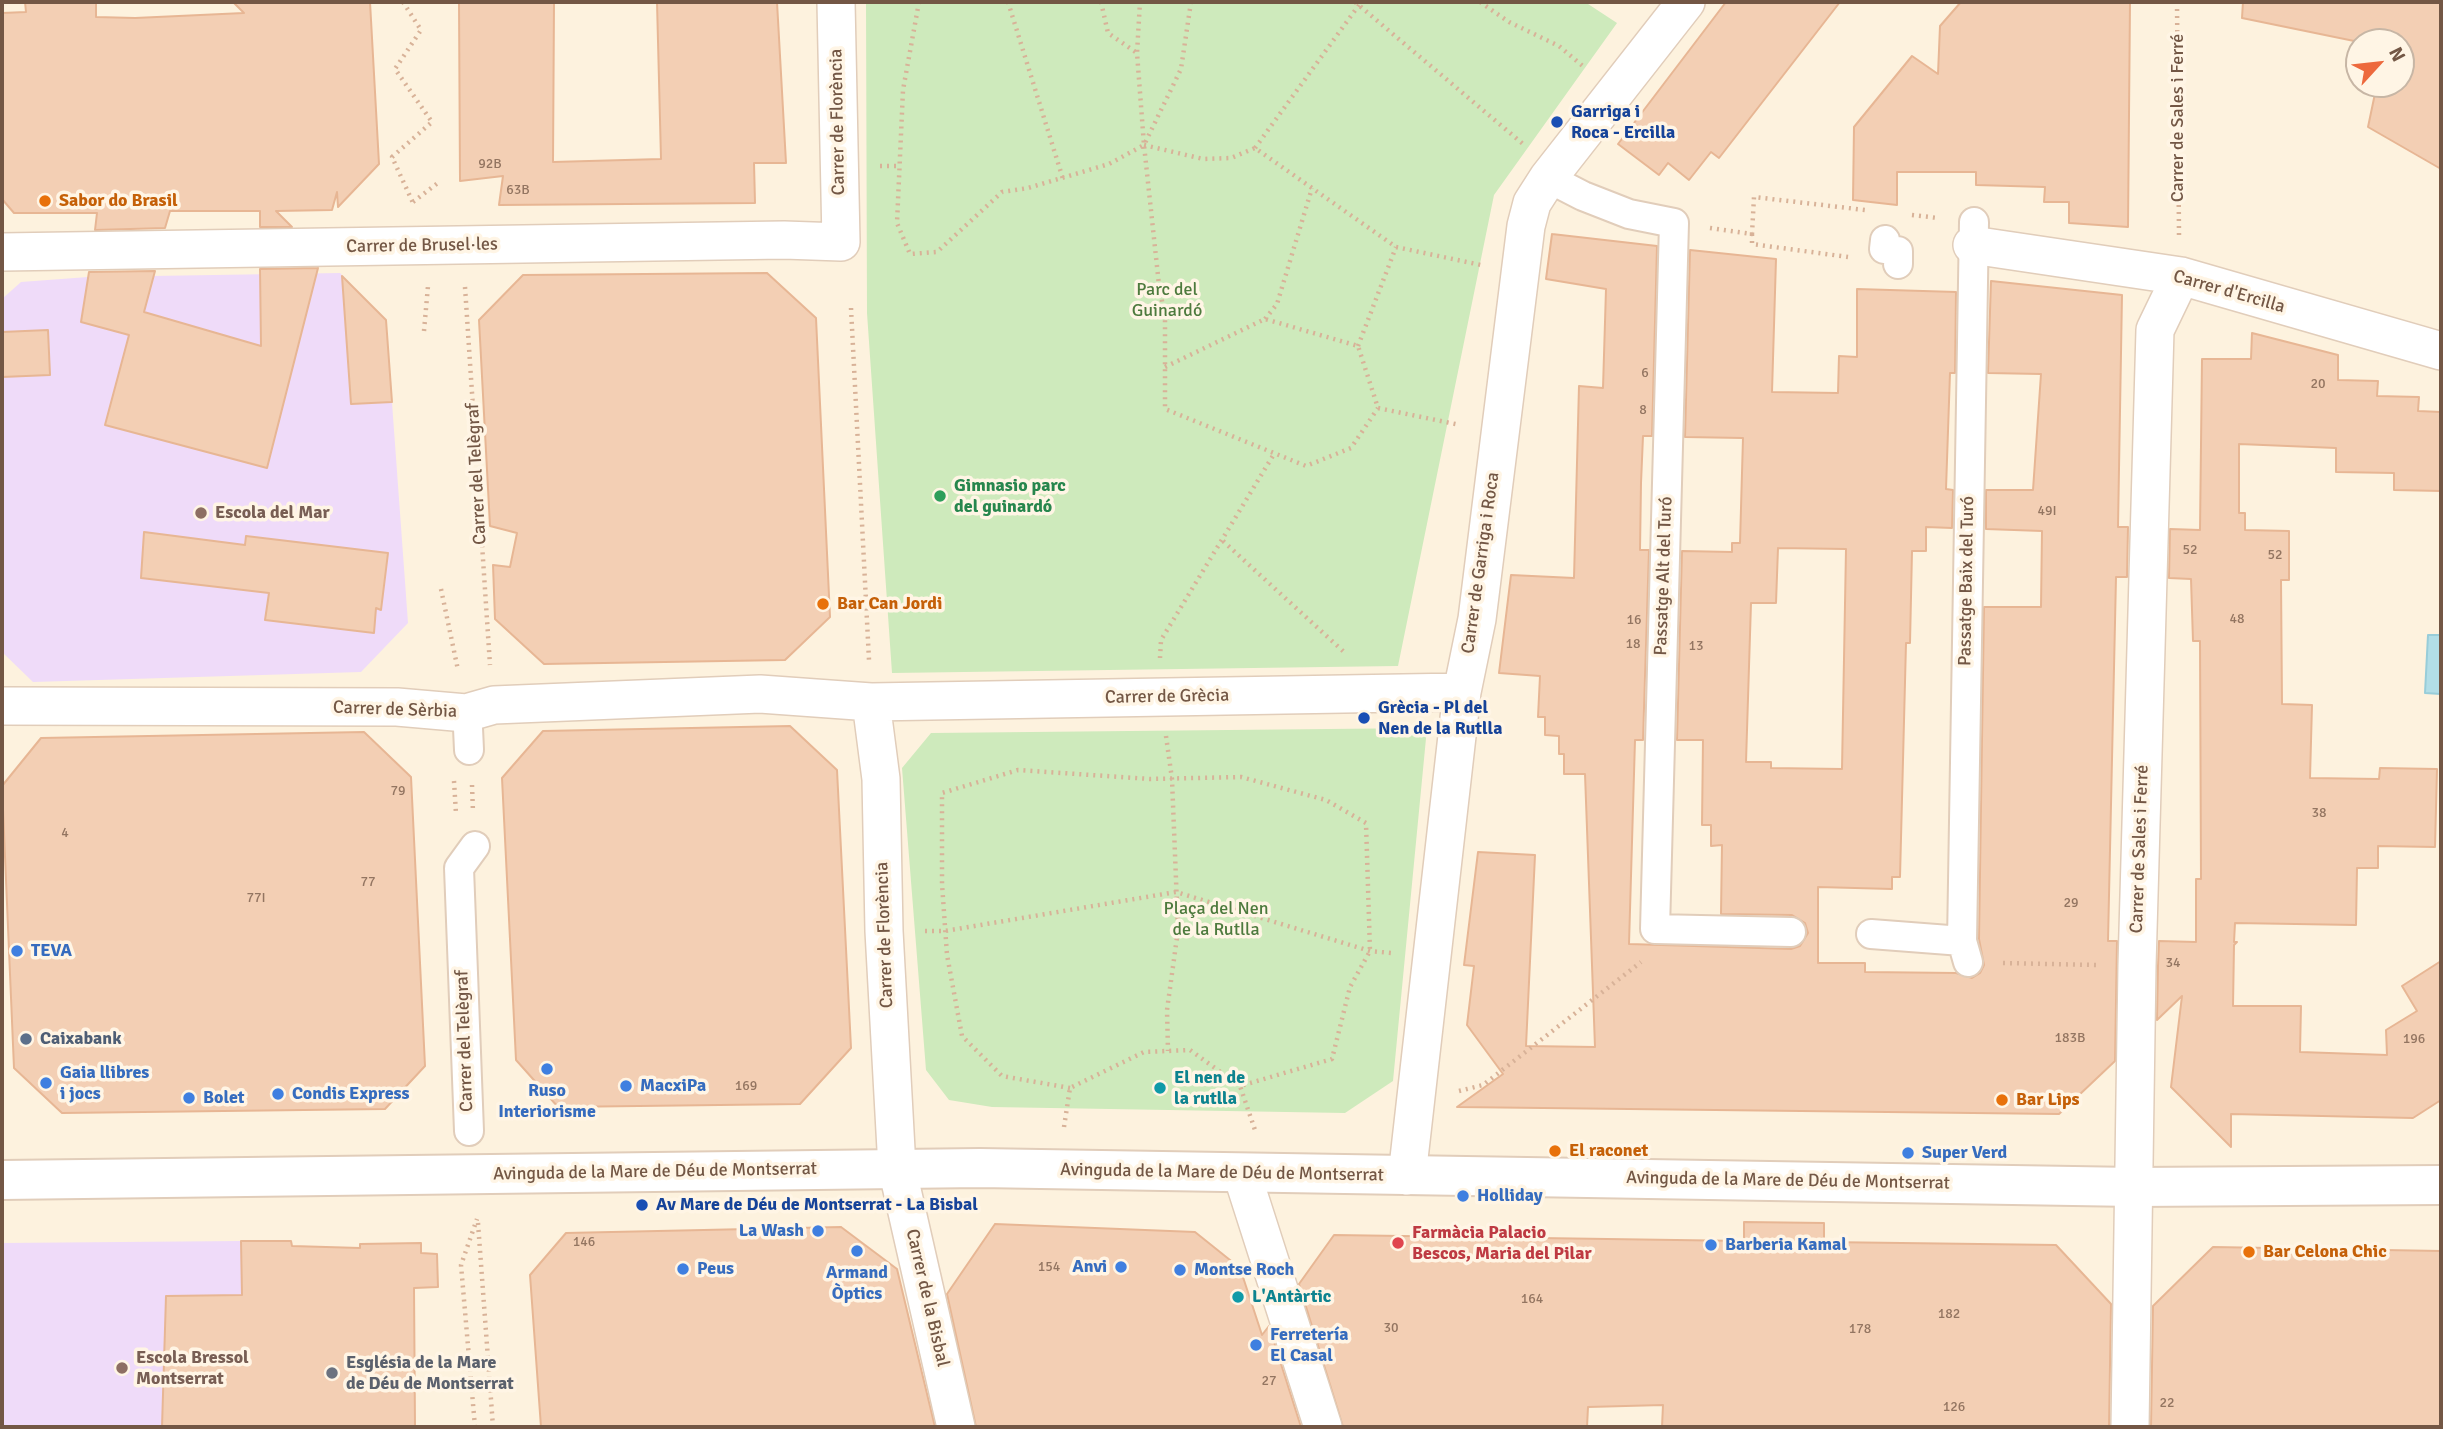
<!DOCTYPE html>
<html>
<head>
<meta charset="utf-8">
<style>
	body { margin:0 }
	#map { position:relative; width:2443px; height:1429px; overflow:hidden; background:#fdf2de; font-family:Signika,sans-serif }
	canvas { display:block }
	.frame { position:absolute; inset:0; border:4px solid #735745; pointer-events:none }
	.north { position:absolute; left:2345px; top:28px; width:70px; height:70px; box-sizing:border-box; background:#fff5e5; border:2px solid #c7b6a5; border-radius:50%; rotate:63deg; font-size:19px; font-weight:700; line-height:28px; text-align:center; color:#735745 }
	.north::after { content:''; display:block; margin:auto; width:24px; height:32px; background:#ed693d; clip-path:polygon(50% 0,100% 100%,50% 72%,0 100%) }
</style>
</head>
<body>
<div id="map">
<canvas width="2443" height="1429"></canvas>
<div class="frame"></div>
<div class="north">N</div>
</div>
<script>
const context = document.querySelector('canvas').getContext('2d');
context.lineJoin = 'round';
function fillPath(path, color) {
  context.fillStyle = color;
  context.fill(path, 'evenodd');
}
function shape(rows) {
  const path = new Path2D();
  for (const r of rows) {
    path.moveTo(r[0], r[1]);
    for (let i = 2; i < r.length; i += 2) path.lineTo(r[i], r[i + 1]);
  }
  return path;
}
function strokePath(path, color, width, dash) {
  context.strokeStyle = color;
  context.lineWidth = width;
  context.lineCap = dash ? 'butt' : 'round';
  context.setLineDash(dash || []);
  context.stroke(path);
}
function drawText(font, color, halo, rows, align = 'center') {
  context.font = font + ' Signika,sans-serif';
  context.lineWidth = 7;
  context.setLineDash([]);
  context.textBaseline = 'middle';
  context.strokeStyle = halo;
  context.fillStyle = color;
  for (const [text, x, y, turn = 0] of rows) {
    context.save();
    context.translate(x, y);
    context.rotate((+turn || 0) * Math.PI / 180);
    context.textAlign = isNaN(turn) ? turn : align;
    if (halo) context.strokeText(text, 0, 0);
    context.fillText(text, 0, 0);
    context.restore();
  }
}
fillPath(shape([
	[340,273,386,320,408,623,361,672,33,682,2,652,2,299,21,282,88,277],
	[241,1241,242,1427,3,1427,2,1243]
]), '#efdbf9');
fillPath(shape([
	[866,2,1585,2,1617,23,1494,195,1398,666,892,673,867,313],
	[1427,728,1393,1081,1345,1113,992,1107,949,1100,926,1070,902,768,931,733]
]), '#ceeabc');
const water = shape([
	[2428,635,2441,635,2441,694,2425,693,2428,635]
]);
fillPath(water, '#b2dee7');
strokePath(water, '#98cdd9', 2);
const building = shape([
	[25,2,96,2,96,17,135,18,244,13,233,2,370,2,379,164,338,207,337,192,332,210,276,211,292,227,260,227,260,211,170,211,165,228,95,230,97,213,14,213,2,199,2,13,26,12,25,2],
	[459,2,554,2,553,162,661,159,657,2,777,2,786,163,754,163,755,203,499,205,503,176,460,181,459,2],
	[1726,2,1840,2,1719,158,1711,152,1689,180,1668,163,1659,175,1618,144,1726,2],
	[1961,2,2130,2,2128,227,2069,223,2069,202,2044,202,2045,187,1976,185,1976,172,1897,172,1897,205,1853,200,1854,127,1912,56,1938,74,1940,26,1961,2],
	[2243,2,2441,2,2441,169,2368,127,2377,84,2401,84,2401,42,2359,42,2242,18,2243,2],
	[1552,234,1657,246,1652,436,1643,436,1641,483,1640,550,1649,550,1643,740,1635,740,1629,944,1791,949,1800,946,1808,933,1805,923,1792,915,1721,914,1722,845,1711,846,1711,825,1702,825,1703,740,1677,740,1682,551,1732,552,1732,543,1740,543,1743,438,1685,437,1690,250,1776,259,1772,392,1838,393,1839,356,1857,357,1857,289,1956,292,1955,373,1950,373,1946,489,1953,490,1952,528,1926,527,1926,551,1912,551,1910,643,1906,643,1900,877,1892,877,1892,889,1818,887,1818,963,1865,963,1865,972,1956,973,1972,978,1980,973,1984,965,1979,939,1984,607,2041,607,2042,531,1986,529,1986,490,2033,490,2041,374,1988,373,1991,281,2122,295,2118,527,2128,527,2127,577,2116,577,2108,941,2117,941,2115,1061,2059,1114,1457,1107,1503,1074,1467,1025,1474,966,1464,965,1478,852,1535,855,1526,1046,1595,1047,1585,774,1564,774,1564,754,1559,754,1559,736,1545,735,1545,717,1538,717,1540,676,1499,673,1511,575,1574,578,1579,386,1603,388,1606,289,1546,279,1552,234],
	[1778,548,1846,549,1842,769,1771,768,1771,762,1746,762,1751,603,1776,603,1778,548],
	[318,268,267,468,105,425,129,335,81,322,89,272,155,271,144,312,261,346,260,269,318,268],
	[767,273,816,318,830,617,785,660,544,664,495,619,493,565,510,567,517,533,490,526,479,320,523,275,767,273],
	[342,276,386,320,392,402,351,404,342,276],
	[48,330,50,375,2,377,2,332,48,330],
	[2252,333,2338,355,2338,380,2378,381,2377,396,2419,397,2418,411,2441,412,2441,491,2394,490,2394,473,2336,472,2336,448,2239,444,2239,513,2245,513,2245,530,2289,531,2289,580,2281,580,2282,704,2312,705,2310,778,2379,779,2380,768,2437,769,2435,847,2378,846,2378,868,2357,868,2356,925,2235,923,2234,942,2237,942,2234,945,2233,1006,2301,1006,2300,1052,2387,1055,2386,1030,2417,1011,2402,986,2441,961,2441,1100,2413,1118,2231,1114,2231,1147,2171,1087,2182,996,2157,1020,2158,966,2159,941,2196,942,2196,879,2201,879,2200,641,2193,641,2191,579,2169,578,2170,529,2200,530,2202,359,2251,359,2252,333],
	[144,532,245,545,246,536,388,553,381,610,376,608,374,633,265,620,269,593,141,578,144,532],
	[790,726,837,770,851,1048,800,1104,558,1107,516,1060,502,778,543,731,790,726],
	[364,732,411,777,425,1066,385,1109,62,1113,14,1068,2,786,41,738,364,732],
	[1744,1222,1824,1223,1824,1242,2056,1245,2111,1304,2109,1427,1662,1427,1663,1405,1588,1407,1587,1427,1343,1427,1299,1284,1334,1235,1744,1241,1744,1222],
	[995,1224,1195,1232,1240,1268,1262,1335,1269,1326,1301,1427,976,1427,947,1294,995,1224],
	[841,1227,897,1269,935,1427,541,1427,530,1275,566,1233,841,1227],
	[241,1241,291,1241,292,1246,360,1248,360,1244,421,1243,421,1253,437,1254,438,1287,414,1288,415,1427,162,1427,166,1296,242,1295,241,1241],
	[2213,1247,2441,1251,2441,1427,2151,1427,2153,1306,2213,1247]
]);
fillPath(building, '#f3cfb4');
strokePath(building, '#e7b694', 2);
const pedestrian = shape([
	[1548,178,1583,196,1629,214,1674,223,1655,929,1791,932],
	[1885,240,1884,249,1898,251,1898,264],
	[468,728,469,750],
	[1871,934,1962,941,1968,962],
	[1962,941,1974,222],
	[469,1131,459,868,475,846]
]);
const minor = shape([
	[1972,245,2181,276,2441,351],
	[2,252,784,240,841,242,836,2],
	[871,702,881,779,884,931,897,1168,956,1427],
	[2,706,397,707,466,713,494,705,760,694,871,702,1462,692],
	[1242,1174,1323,1427],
	[1407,1176,1462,692,1477,619,1526,226,1532,203,1548,178,1686,2],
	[2130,1427,2137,966,2155,330,2181,276]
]);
const tertiary = shape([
	[2,1180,980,1168,2134,1187,2441,1185]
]);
strokePath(pedestrian, '#e1cdba', 32);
strokePath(minor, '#e1cdba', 40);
strokePath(tertiary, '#e1cdba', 42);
strokePath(shape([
	[403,2,421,30,395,69,432,122,392,157,414,205],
	[919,2,903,90,897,223,910,254,937,252,1002,192,1028,188,1109,164,1144,145,1137,53,1140,2],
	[1008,2,1063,179],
	[1101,2,1108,33,1137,53],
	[1191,2,1181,69,1144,145,1159,285,1165,317,1165,409,1306,466,1351,448,1378,408],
	[1355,2,1523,144],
	[1480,2,1509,22,1559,46,1585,68],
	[2177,2,2179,235],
	[1144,145,1203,159,1231,158,1255,148,1396,247,1481,265],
	[1255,148,1359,5],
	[880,166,899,166],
	[413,202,439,182],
	[1912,215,1938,218],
	[1710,228,1752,234,1754,197,1865,210],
	[1752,234,1752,244,1848,257],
	[465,287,490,665],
	[851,308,869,660],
	[1265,319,1277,304,1312,188],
	[424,331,428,286],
	[1358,346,1396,247],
	[1165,367,1265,319,1358,346,1378,408,1460,425],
	[1223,541,1344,652],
	[441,589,458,670],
	[1160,658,1161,640,1274,454],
	[1166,736,1172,779,1178,930,1167,1010,1168,1051],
	[454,781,456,814],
	[472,785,473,812],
	[925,931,945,931,1176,892,1370,951,1391,953],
	[2003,963,2096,965],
	[1070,1088,1002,1076,962,1036,947,955,942,884,942,793,1018,770,1150,779,1241,777,1326,800,1366,823,1370,951,1350,987,1332,1059,1240,1086],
	[1459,1091,1483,1085,1641,962],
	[1064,1127,1070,1088,1144,1052,1190,1050,1240,1086,1255,1130],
	[478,1223,493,1427],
	[475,1427,461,1265,477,1219]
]), '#d8b298', 4.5, [2, 5]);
strokePath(pedestrian, '#fff', 28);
strokePath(minor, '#fff', 37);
strokePath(tertiary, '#fff', 38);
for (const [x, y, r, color] of [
	[1557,122,7,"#1a4fb4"],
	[45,201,7,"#e8710a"],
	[940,496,7,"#2e9e5b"],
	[201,513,7,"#8d6e63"],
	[823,604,7,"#e8710a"],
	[1364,718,7,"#1a4fb4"],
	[17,951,7,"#3f7fe0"],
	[26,1039,7,"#5c6f8a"],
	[547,1069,7,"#3f7fe0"],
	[46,1083,7,"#3f7fe0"],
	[626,1086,7,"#3f7fe0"],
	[1160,1088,7,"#0f9aa8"],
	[278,1094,7,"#3f7fe0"],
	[189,1098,7,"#3f7fe0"],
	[2002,1100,7,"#e8710a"],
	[1555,1151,7,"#e8710a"],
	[1908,1153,7,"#3f7fe0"],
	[1463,1196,7,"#3f7fe0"],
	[642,1205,7,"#1a4fb4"],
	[818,1231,7,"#3f7fe0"],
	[1398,1243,7,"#e0444e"],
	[1711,1245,7,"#3f7fe0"],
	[857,1251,7,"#3f7fe0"],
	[2249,1252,7,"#e8710a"],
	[1121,1267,7,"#3f7fe0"],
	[683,1269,7,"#3f7fe0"],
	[1180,1270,7,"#3f7fe0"],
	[1238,1297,7,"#0f9aa8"],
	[1256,1345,7,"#3f7fe0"],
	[122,1368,7,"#8d6e63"],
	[332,1373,7,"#6b7280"]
]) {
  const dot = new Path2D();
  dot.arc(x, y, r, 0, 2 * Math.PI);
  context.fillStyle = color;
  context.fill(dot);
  strokePath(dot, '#fff5e5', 2.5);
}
drawText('14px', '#937561', null, [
	["92B",490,164],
	["63B",518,190],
	["6",1645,373],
	["20",2318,384],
	["8",1643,410],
	["49I",2047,511],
	["52",2190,550],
	["52",2275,555],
	["48",2237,619],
	["16",1634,620],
	["18",1633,644],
	["13",1696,646],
	["79",398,791],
	["38",2319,813],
	["4",65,833],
	["77",368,882],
	["77I",256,898],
	["29",2071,903],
	["34",2173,963],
	["183B",2070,1038],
	["196",2414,1039],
	["169",746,1086],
	["146",584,1242],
	["154",1049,1267],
	["164",1532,1299],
	["182",1949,1314],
	["30",1391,1328],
	["178",1860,1329],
	["27",1269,1381],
	["22",2167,1403],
	["126",1954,1407]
]);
drawText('bold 18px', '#164399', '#fff5e5', [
	["Garriga i",1571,112],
	["Roca - Ercilla",1571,133],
	["Grècia - Pl del",1378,708],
	["Nen de la Rutlla",1378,729],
	["Av Mare de Déu de Montserrat - La Bisbal",656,1205]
], 'left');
drawText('18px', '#735745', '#fff5e5', [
	["Carrer de Sales i Ferré",2178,118,-90],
	["Carrer de Florència",838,122,-91],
	["Carrer de Brusel·les",422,246,-1],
	["Carrer d'Ercilla",2229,292,16],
	["Carrer del Telègraf",477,474,-93],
	["Carrer de Garriga i Roca",1481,563,-82],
	["Passatge Alt del Turó",1664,576,-88],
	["Passatge Baix del Turó",1967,581,-89],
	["Carrer de Grècia",1167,697,-1],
	["Carrer de Sèrbia",395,710,2],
	["Carrer de Sales i Ferré",2140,849,-88],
	["Carrer de Florència",885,935,-92],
	["Carrer del Telègraf",465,1041,-92],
	["Avinguda de la Mare de Déu de Montserrat",655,1172,-1],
	["Avinguda de la Mare de Déu de Montserrat",1222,1173,1],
	["Avinguda de la Mare de Déu de Montserrat",1788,1181,1],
	["Carrer de la Bisbal",927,1298,77]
]);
drawText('bold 18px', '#c56008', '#fff5e5', [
	["Sabor do Brasil",59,201],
	["Bar Can Jordi",837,604],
	["Bar Lips",2016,1100],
	["El raconet",1569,1151],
	["Bar Celona Chic",2263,1252]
], 'left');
drawText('18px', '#4d7a3d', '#fff5e5', [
	["Parc del",1167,290],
	["Guinardó",1167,311],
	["Plaça del Nen",1216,909],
	["de la Rutlla",1216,930]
]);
drawText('bold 18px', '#27864d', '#fff5e5', [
	["Gimnasio parc",954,486],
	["del guinardó",954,507]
], 'left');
drawText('bold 18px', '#785e54', '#fff5e5', [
	["Escola del Mar",215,513],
	["Escola Bressol",136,1358],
	["Montserrat",136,1379]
], 'left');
drawText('bold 18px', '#366cbe', '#fff5e5', [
	["TEVA",31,951],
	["Gaia llibres",60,1073],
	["i jocs",60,1094],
	["MacxiPa",640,1086],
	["Ruso",547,1091,"center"],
	["Interiorisme",547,1112,"center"],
	["Condis Express",292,1094],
	["Bolet",203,1098],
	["Super Verd",1922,1153],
	["Holliday",1477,1196],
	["La Wash",804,1231,"right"],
	["Barberia Kamal",1725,1245],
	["Anvi",1107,1267,"right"],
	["Peus",697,1269],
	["Montse Roch",1194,1270],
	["Armand",857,1273,"center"],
	["Òptics",857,1294,"center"],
	["Ferretería",1270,1335],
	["El Casal",1270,1356]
], 'left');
drawText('bold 18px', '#4e5e75', '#fff5e5', [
	["Caixabank",40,1039]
], 'left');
drawText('bold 18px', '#0d838f', '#fff5e5', [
	["El nen de",1174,1078],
	["la rutlla",1174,1099],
	["L'Antàrtic",1252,1297]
], 'left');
drawText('bold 18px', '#be3a42', '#fff5e5', [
	["Farmàcia Palacio",1412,1233],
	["Bescos, Maria del Pilar",1412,1254]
], 'left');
drawText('bold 18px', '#5b616d', '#fff5e5', [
	["Església de la Mare",346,1363],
	["de Déu de Montserrat",346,1384]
], 'left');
</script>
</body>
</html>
